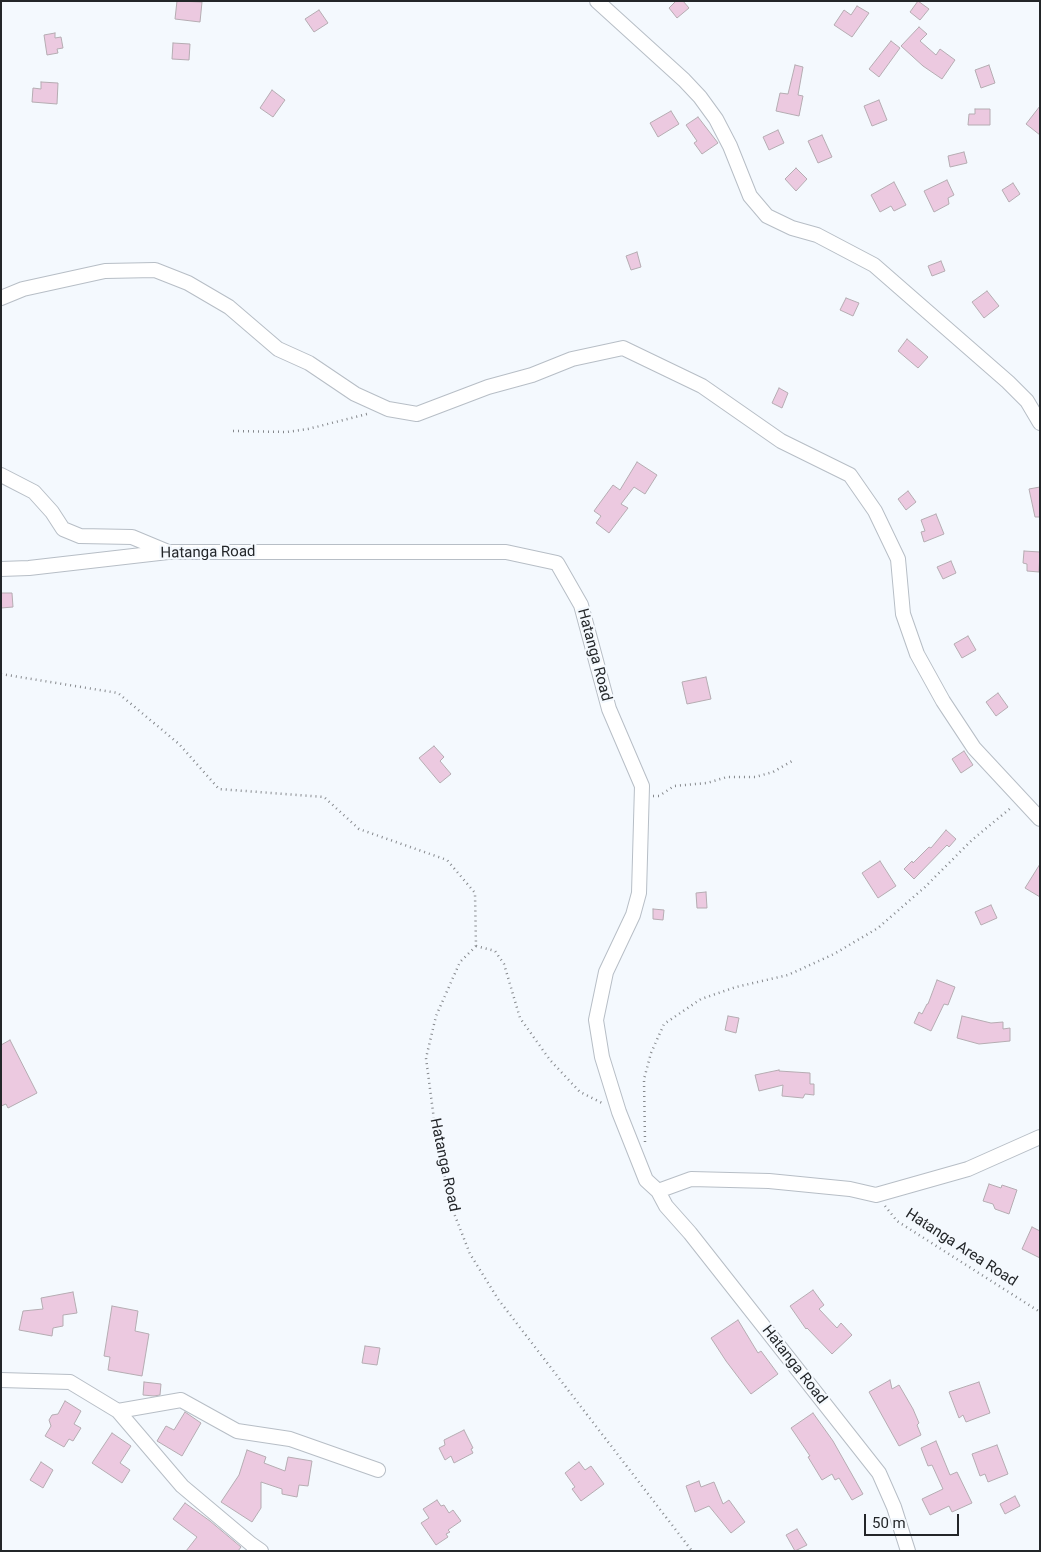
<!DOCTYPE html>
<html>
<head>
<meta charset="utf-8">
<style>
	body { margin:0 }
	#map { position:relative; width:1041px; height:1552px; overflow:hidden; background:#f4f9fe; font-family:Roboto,sans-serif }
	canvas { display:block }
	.frame { position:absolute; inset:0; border:2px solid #232629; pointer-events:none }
	.scale { position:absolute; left:864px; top:1514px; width:95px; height:22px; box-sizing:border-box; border:2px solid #232629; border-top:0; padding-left:6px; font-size:15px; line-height:18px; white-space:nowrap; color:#232629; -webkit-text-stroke:4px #f4f9fe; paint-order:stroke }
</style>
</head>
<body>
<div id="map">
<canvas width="1041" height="1552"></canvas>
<div class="frame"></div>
<div class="scale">50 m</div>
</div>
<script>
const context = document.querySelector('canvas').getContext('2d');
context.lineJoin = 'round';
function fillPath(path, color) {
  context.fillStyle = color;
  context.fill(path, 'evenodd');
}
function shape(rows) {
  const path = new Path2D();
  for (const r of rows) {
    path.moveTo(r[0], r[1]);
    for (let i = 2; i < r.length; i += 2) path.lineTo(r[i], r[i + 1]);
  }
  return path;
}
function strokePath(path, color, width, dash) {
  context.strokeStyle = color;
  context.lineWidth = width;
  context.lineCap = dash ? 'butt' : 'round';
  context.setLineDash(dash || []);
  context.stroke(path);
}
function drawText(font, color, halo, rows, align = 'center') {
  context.font = font + ' Roboto,sans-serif';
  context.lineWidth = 4.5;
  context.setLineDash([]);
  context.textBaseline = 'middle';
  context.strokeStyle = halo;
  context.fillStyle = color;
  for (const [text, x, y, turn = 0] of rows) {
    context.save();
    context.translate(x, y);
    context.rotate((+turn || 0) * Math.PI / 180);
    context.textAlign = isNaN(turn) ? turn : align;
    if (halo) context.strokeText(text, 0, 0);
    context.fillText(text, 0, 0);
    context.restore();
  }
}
const building = shape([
	[177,1,202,2,200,22,175,19,177,1],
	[676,1,683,1,689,8,677,18,669,8,676,1],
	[918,1,929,9,920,20,910,12,918,1],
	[857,6,869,13,852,37,834,25,844,10,851,15,857,6],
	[319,10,328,23,314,32,305,19,319,10],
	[919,27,927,34,920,41,936,55,940,49,955,60,942,79,923,66,901,46,919,27],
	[55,33,55,38,61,37,63,48,57,49,58,53,47,55,44,35,55,33],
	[891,41,900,48,879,77,869,69,891,41],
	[173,43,190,44,189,60,172,59,173,43],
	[795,65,803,67,798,95,803,96,799,116,776,111,780,93,788,94,795,65],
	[989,65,995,83,981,88,975,70,989,65],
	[41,82,58,83,57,104,32,102,33,88,41,89,41,82],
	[272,90,285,100,273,117,260,108,272,90],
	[879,100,887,120,872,126,864,106,879,100],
	[1040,106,1040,135,1026,124,1040,106],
	[975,109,990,109,990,125,968,125,969,114,975,114,975,109],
	[671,111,679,124,658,137,650,123,671,111],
	[698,117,718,143,702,154,694,143,697,141,686,125,698,117],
	[778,130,784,143,769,150,763,137,778,130],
	[822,135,832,157,818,163,808,141,822,135],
	[964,152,967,163,950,167,948,156,964,152],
	[796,168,807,179,796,191,785,179,796,168],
	[947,180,954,195,948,198,949,204,934,212,924,191,947,180],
	[894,182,906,205,894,211,891,206,880,212,871,195,894,182],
	[1013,183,1020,194,1009,202,1002,190,1013,183],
	[637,252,641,267,631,270,626,256,637,252],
	[941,261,945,271,932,276,928,266,941,261],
	[987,291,999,306,984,318,972,302,987,291],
	[846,298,859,303,853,316,840,310,846,298],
	[907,339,928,357,918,368,898,351,907,339],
	[779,388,788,393,782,408,772,403,779,388],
	[637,462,657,475,645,494,634,487,621,504,628,508,609,533,596,523,601,516,594,511,613,485,620,490,637,462],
	[1040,487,1040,517,1035,517,1029,489,1040,487],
	[908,491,916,502,906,510,898,499,908,491],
	[936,514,944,534,924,542,921,532,925,531,921,520,936,514],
	[1024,551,1040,552,1039,572,1027,571,1027,564,1023,563,1024,551],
	[951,561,956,573,943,579,937,567,951,561],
	[1,593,12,593,13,607,1,608,1,593],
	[968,636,976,650,962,658,954,644,968,636],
	[706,677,711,699,687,704,682,682,706,677],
	[998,693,1008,707,996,716,986,702,998,693],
	[434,746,444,757,440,761,451,774,440,783,419,758,434,746],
	[964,751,973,765,961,773,952,759,964,751],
	[946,830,956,839,949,847,947,845,914,879,904,869,912,861,913,863,929,847,931,848,946,830],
	[880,861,896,886,878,898,862,873,880,861],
	[1040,864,1040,897,1025,888,1040,864],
	[706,892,707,908,697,908,696,893,706,892],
	[991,905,997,918,981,925,975,912,991,905],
	[653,909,664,910,663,920,653,919,653,909],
	[937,980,955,987,948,1005,944,1004,931,1031,914,1023,919,1012,922,1014,927,1004,928,1004,937,980],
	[728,1016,739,1018,736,1033,725,1030,728,1016],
	[962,1016,991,1023,1003,1022,1003,1029,1010,1028,1010,1041,979,1044,957,1038,962,1016],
	[10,1040,37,1093,8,1108,6,1104,1,1106,1,1045,10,1040],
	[779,1070,779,1071,810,1073,810,1084,814,1084,814,1095,805,1094,803,1098,782,1096,783,1085,759,1091,755,1075,779,1070],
	[989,1184,1001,1188,1002,1185,1017,1190,1009,1214,995,1209,993,1204,983,1201,989,1184],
	[1032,1227,1040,1231,1040,1258,1022,1249,1032,1227],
	[813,1290,824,1305,819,1309,837,1328,841,1323,852,1335,832,1354,807,1328,806,1329,790,1306,813,1290],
	[73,1292,77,1313,63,1315,63,1326,53,1328,52,1336,19,1330,23,1311,43,1309,41,1298,73,1292],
	[112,1306,138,1311,135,1331,149,1334,142,1376,108,1370,110,1357,104,1356,112,1306],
	[738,1320,758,1353,761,1351,778,1374,751,1394,726,1361,711,1338,738,1320],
	[365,1346,380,1348,377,1365,362,1363,365,1346],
	[890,1380,892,1389,899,1385,913,1409,919,1423,917,1425,921,1435,899,1446,869,1392,890,1380],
	[144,1382,161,1384,160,1395,154,1396,143,1395,144,1382],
	[979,1382,990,1413,966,1422,963,1415,959,1418,949,1392,979,1382],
	[65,1401,81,1411,74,1424,81,1428,73,1441,69,1439,64,1447,45,1436,51,1426,49,1420,52,1415,58,1414,65,1401],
	[185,1412,201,1423,182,1456,157,1441,166,1426,174,1430,185,1412],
	[813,1413,833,1441,863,1494,852,1500,839,1478,835,1480,832,1474,822,1480,808,1457,810,1456,791,1428,813,1413],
	[464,1430,473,1448,471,1449,473,1453,454,1463,451,1456,445,1460,439,1448,445,1445,444,1440,464,1430],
	[112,1433,131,1446,120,1463,130,1470,122,1483,92,1463,112,1433],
	[936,1441,950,1475,957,1472,972,1503,952,1512,949,1506,930,1515,922,1499,943,1489,932,1465,928,1466,921,1448,936,1441],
	[997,1445,1008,1474,988,1482,985,1474,980,1476,972,1454,997,1445],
	[247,1450,266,1457,264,1463,285,1471,288,1457,312,1461,308,1486,299,1485,297,1497,282,1494,282,1489,261,1482,261,1508,252,1522,221,1502,239,1475,247,1450],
	[41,1462,53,1470,43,1488,30,1480,41,1462],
	[579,1462,585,1470,591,1466,604,1484,581,1501,572,1489,575,1487,565,1473,579,1462],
	[699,1481,701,1487,714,1482,723,1504,729,1500,745,1522,731,1533,709,1506,695,1512,686,1486,699,1481],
	[1015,1496,1020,1506,1005,1514,1000,1504,1015,1496],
	[437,1500,441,1506,444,1505,449,1513,453,1510,461,1521,448,1530,450,1532,446,1534,448,1537,436,1545,421,1523,429,1518,423,1509,437,1500],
	[185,1503,210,1521,241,1547,238,1551,186,1551,197,1537,173,1519,185,1503],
	[797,1529,807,1545,795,1551,786,1535,797,1529]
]);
fillPath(building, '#ecc9e0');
strokePath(building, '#b5acb2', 1);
const street = shape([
	[597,1,684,80,700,97,716,119,730,146,750,196,767,216,792,228,817,235,874,265,1008,382,1027,401,1040,423],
	[1,298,23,289,105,271,155,270,188,283,229,307,278,349,309,363,355,394,388,409,417,414,488,387,532,375,572,359,623,348,702,386,781,441,850,475,875,511,898,559,903,614,917,654,943,701,974,748,1040,819],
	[1,475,34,492,52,512,63,529,80,536,132,537,168,552],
	[1,569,29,568,168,552,506,552,557,563,581,605,609,709,642,786,639,893,633,915,606,972,596,1020,602,1057,619,1112,646,1180,658,1191,666,1206,690,1233,879,1473,894,1507,908,1551],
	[658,1191,691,1179,769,1181,850,1189,876,1195,968,1169,1040,1137],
	[1,1380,70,1382,118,1411,182,1486,251,1544,261,1551],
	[118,1411,181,1400,237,1431,290,1439,378,1470]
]);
strokePath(street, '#b7bec6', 16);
strokePath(shape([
	[233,431,287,432,308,429,367,414],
	[1,674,118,693,179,744,219,789,324,797,359,829,447,860,475,893,476,946],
	[653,796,659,796,674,786,707,783,727,777,755,777,773,772,792,761],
	[476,946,460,962,436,1016,426,1058,436,1135,450,1203,470,1254,498,1299,692,1551],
	[476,946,495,951,504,964,520,1018,550,1060,580,1092,602,1103],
	[645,1142,644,1079,651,1053,664,1024,701,999,736,987,788,975,834,954,878,928,925,887,972,840,1012,807],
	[885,1206,897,1221,1040,1312]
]), '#86898d', 2.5, [1, 4]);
strokePath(street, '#fff', 14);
drawText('15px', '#232629', '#f4f9fe', [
	["Hatanga Road",208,553,-1],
	["Hatanga Road",594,655,75],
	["Hatanga Road",444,1165,78],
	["Hatanga Area Road",961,1248,33],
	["Hatanga Road",794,1365,52]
]);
</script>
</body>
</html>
